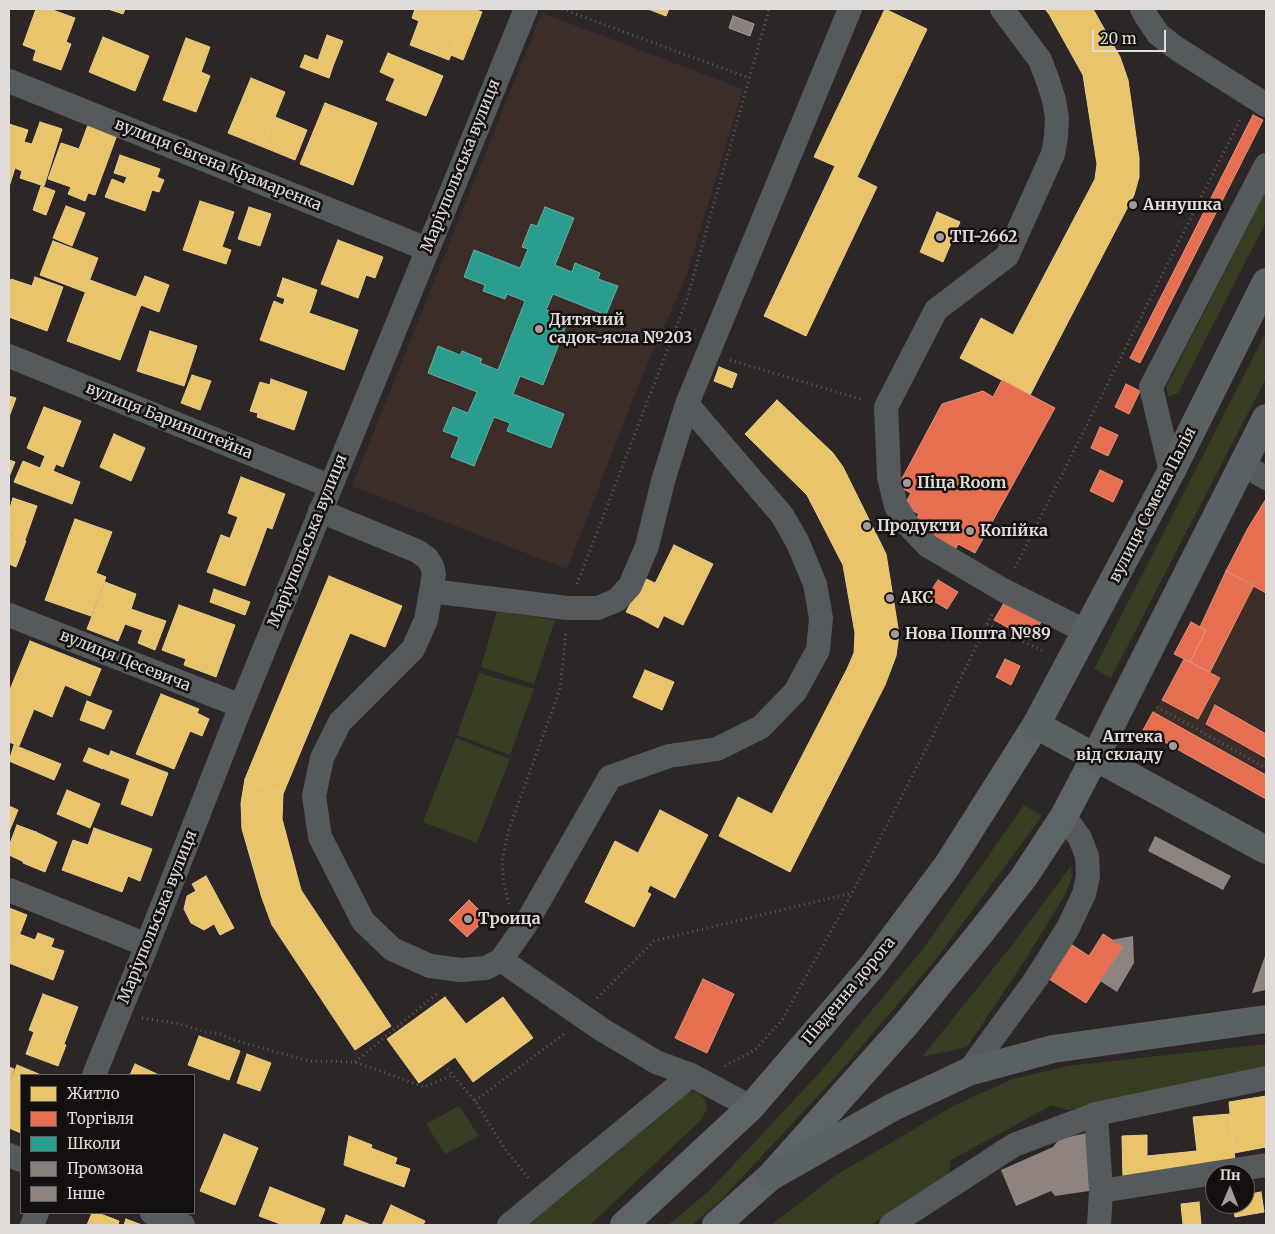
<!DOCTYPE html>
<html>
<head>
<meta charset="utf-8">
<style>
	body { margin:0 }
	#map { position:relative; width:1275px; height:1234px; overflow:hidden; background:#2c2726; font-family:Merriweather,serif }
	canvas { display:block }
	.frame { position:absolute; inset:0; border:10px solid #e1dbd9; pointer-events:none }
	.legend { position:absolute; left:20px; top:1074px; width:175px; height:140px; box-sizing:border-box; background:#14100f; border:1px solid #666160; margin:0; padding:6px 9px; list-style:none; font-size:15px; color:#e1dbd9 }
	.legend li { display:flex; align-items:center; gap:10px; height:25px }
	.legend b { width:25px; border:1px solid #666160 }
	.north { position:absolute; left:1205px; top:1164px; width:50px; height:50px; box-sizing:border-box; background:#14100f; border:1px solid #666160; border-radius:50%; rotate:1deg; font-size:14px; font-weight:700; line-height:20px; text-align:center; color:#e1dbd9 }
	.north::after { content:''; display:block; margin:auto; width:18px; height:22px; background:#a29c9a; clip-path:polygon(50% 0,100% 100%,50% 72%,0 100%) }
	.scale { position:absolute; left:1092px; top:30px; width:74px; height:22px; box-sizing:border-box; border:2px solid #e1dbd9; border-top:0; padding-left:6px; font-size:15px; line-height:18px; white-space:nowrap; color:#e1dbd9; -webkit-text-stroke:4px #14100f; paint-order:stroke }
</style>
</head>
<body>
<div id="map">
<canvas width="1275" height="1234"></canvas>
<div class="frame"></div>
<ul class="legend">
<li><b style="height:14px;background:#e9c46a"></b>Житло</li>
<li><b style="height:14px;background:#e76f51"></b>Торгівля</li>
<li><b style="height:14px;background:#2a9d8f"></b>Школи</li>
<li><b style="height:14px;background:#8a817c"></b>Промзона</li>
<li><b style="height:14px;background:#8f837f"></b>Інше</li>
</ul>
<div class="north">Пн</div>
<div class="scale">20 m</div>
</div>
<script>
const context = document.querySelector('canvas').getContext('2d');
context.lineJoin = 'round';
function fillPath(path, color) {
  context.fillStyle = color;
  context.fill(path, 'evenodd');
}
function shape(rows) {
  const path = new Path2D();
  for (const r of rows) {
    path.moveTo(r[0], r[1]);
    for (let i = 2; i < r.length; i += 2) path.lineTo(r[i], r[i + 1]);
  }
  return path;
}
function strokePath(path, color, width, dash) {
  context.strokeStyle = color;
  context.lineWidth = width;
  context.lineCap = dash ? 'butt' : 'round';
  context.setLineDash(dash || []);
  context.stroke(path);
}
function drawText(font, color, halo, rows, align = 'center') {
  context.font = font + ' Merriweather,serif';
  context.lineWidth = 5;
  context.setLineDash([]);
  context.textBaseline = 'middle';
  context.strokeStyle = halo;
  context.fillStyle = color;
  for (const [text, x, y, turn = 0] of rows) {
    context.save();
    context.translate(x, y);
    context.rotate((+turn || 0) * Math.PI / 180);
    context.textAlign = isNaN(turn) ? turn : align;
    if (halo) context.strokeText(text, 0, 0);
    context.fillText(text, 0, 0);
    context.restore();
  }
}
fillPath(shape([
	[542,13,743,89,686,277,640,381,567,569,352,486],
	[1266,499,1266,799,1143,730,1162,700,1184,659,1189,662,1248,528]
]), '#3c2d28');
fillPath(shape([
	[1266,191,1266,222,1178,393,1168,397,1166,387],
	[1266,332,1266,378,1111,678,1094,669],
	[497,611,555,620,534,684,481,667],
	[479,673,534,689,510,755,457,735],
	[456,738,510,759,477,843,423,822],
	[1024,805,1042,816,937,958,832,1081,719,1202,692,1225,668,1225,708,1192,822,1070,923,949],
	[1071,866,1072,877,1066,893,1027,957,967,1047,922,1057,1012,945],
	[1266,1044,1266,1067,1068,1110,1052,1105,951,1160,949,1173,871,1225,771,1225,836,1175,955,1105,1013,1079,1068,1066],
	[683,1090,697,1092,705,1099,707,1108,702,1119,590,1225,528,1225],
	[459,1106,479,1136,445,1154,426,1124]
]), '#373d20');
const homes = shape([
	[36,9,50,9,75,18,66,42,71,44,61,70,33,60,36,50,23,45,36,9],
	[108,9,125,9,123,14,108,9],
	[415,9,450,9,454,10,446,33,458,37,449,60,410,45,419,21,412,18,415,9],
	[455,9,474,9,482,12,463,60,451,55,458,37,446,33,455,9],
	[648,9,669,9,666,16,648,9],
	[885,9,927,29,857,177,877,187,806,336,764,316,835,166,814,157,885,9],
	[1045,9,1093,9,1120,57,1128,80,1139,158,1139,177,1134,195,1030,395,960,358,981,318,1013,335,1095,179,1097,164,1083,75,1049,14,1045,9],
	[327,35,343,41,333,66,318,60,327,35],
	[103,37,149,56,135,91,89,72,103,37],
	[186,38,210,47,201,72,210,76,196,112,163,100,186,38],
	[388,53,443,76,426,116,386,100,395,79,380,72,388,53],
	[305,55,333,66,329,78,300,67,305,55],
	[251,78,285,92,263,147,228,133,251,78],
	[325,103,377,123,353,185,300,164,325,103],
	[275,117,307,130,295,160,263,147,275,117],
	[40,122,62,129,44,186,20,178,22,171,15,168,9,187,9,124,28,130,24,142,32,144,40,122],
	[88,125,117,135,95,195,88,193,85,201,68,194,71,187,48,179,61,143,79,149,88,125],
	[120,155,160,169,157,177,164,180,159,192,152,190,145,211,105,197,112,179,124,184,127,177,114,173,120,155],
	[41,186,55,191,46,215,33,210,41,186],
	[200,201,234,212,222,247,231,250,226,264,183,250,200,201],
	[66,206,85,213,72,246,53,238,66,206],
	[249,207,271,214,260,246,238,239,249,207],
	[937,212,960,222,943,262,920,252,937,212],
	[338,240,383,257,375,278,366,275,358,298,321,284,338,240],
	[53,241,98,258,85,292,40,275,53,241],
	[145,276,169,285,159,312,141,305,120,360,67,341,90,280,136,297,145,276],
	[35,277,63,287,47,331,9,317,9,285,11,279,32,286,35,277],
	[283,278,317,290,311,308,277,296,283,278],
	[285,299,311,308,309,313,358,330,344,370,260,340,274,301,283,305,285,299],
	[150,331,197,346,184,386,137,371,150,331],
	[719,367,737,374,732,388,714,381,719,367],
	[192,375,211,381,200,410,181,403,192,375],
	[271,379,307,392,294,430,257,417,258,413,250,411,260,382,270,385,271,379],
	[9,396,16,398,9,417,9,396],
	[777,400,833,453,843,467,886,554,899,634,896,656,885,685,790,872,719,836,738,797,772,814,847,669,854,653,855,633,843,565,807,495,745,434,777,400],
	[44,407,81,421,63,467,56,464,53,471,80,482,72,504,14,482,23,461,40,468,45,456,27,448,44,407],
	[114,434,145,448,131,481,100,467,114,434],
	[9,460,15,462,9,477,9,460],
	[241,477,285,494,272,529,267,527,259,549,230,538,238,517,228,513,241,477],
	[13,498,37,506,25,540,9,534,9,511,13,498],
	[75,519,112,532,96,573,106,577,91,616,45,600,75,519],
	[9,535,26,541,16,567,9,564,9,535],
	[221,535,259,549,245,586,207,572,221,535],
	[674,545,713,564,683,625,644,606,674,545],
	[329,576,402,606,385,647,350,633,283,794,245,779,329,576],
	[644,578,655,583,638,617,626,612,644,578],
	[105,582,136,594,131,609,148,615,142,630,125,624,118,641,87,629,105,582],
	[214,589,250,602,245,615,210,602,214,589],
	[179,605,235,625,216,677,184,665,186,659,162,650,179,605],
	[644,606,664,615,658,628,638,617,644,606],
	[148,615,166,621,155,650,138,643,148,615],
	[30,641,101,669,90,696,65,685,52,717,34,709,19,746,9,742,9,692,30,641],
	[645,670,674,682,662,710,633,697,645,670],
	[161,694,199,709,197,713,209,719,202,736,190,731,174,769,136,754,161,694],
	[87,701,112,711,104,729,80,720,87,701],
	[14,745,61,764,54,780,9,761,14,745],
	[89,748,109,756,103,769,83,761,89,748],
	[111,751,168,773,152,816,121,804,130,779,104,769,111,751],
	[245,779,283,794,282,819,301,890,391,1026,355,1050,272,925,262,898,242,829,241,803,245,779],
	[67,790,100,804,90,828,57,814,67,790],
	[9,806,18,810,9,832,9,806],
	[660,810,708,835,675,898,650,885,647,892,651,894,634,927,585,902,615,841,638,853,660,810],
	[17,825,36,832,24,862,9,855,9,846,17,825],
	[94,828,152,849,140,881,128,876,122,892,62,870,73,840,88,845,94,828],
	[36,832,57,842,45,872,23,863,36,832],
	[206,876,234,928,220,935,214,924,204,930,191,923,184,909,187,896,196,891,192,884,206,876],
	[9,908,27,915,9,962,9,908],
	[38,933,54,939,51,947,64,951,53,980,9,963,19,934,35,940,38,933],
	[43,994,78,1007,64,1044,29,1030,43,994],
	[445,997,466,1024,503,997,533,1038,473,1082,455,1057,419,1083,387,1039,445,997],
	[34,1032,66,1045,58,1066,26,1054,34,1032],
	[199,1036,240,1051,229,1080,188,1065,199,1036],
	[247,1054,271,1063,260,1091,237,1083,247,1054],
	[135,1064,159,1075,130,1075,135,1064],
	[17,1065,41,1075,21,1075,21,1133,9,1128,9,1085,17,1065],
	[9,1067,14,1069,9,1083,9,1067],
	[1266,1096,1266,1147,1234,1153,1229,1102,1266,1096],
	[1230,1114,1236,1169,1123,1178,1122,1136,1147,1135,1147,1156,1197,1151,1193,1117,1230,1114],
	[224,1134,258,1148,235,1205,200,1191,224,1134],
	[349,1136,372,1145,371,1148,397,1158,395,1164,410,1169,404,1187,344,1165,349,1136],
	[270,1187,325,1209,319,1225,283,1225,259,1216,270,1187],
	[1261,1192,1264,1212,1235,1217,1233,1204,1245,1204,1245,1195,1261,1192],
	[1199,1202,1201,1225,1183,1225,1181,1204,1199,1202],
	[391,1205,425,1221,423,1225,382,1225,391,1205],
	[92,1213,98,1213,119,1221,118,1225,87,1225,92,1213],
	[346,1215,371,1225,342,1225,346,1215],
	[126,1219,142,1225,124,1225,126,1219]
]);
fillPath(homes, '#e9c46a');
strokePath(homes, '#e7cb8b', 1);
const shops = shape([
	[1253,115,1263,120,1140,363,1130,358,1253,115],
	[1002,380,1055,408,975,553,958,544,955,550,929,537,933,530,915,521,919,514,904,506,911,493,898,486,942,404,983,391,993,397,1002,380],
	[1126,384,1140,391,1129,414,1115,407,1126,384],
	[1100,427,1118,435,1108,456,1091,448,1100,427],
	[1100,470,1123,481,1113,502,1090,491,1100,470],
	[1266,499,1266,593,1226,571,1248,528,1266,499],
	[1226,571,1254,585,1210,672,1190,662,1206,630,1200,627,1226,571],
	[938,580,958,592,947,609,927,597,938,580],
	[1004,603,1041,622,1031,640,994,620,1004,603],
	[1191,622,1206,630,1190,662,1174,654,1191,622],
	[1005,659,1020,666,1011,685,996,677,1005,659],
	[1184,659,1220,678,1198,719,1162,700,1184,659],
	[1215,705,1266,734,1266,758,1206,724,1215,705],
	[1153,712,1266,775,1266,799,1143,730,1153,712],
	[469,900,487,918,467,937,449,920,469,900],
	[1054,933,1089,956,1103,934,1123,947,1086,1003,1032,968,1054,933],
	[703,979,734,994,707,1053,675,1038,703,979]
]);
fillPath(shops, '#e76f51');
strokePath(shops, '#e58f7a', 1);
const schools = shape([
	[545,207,574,218,555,265,572,272,575,263,600,273,598,279,618,286,606,315,553,294,546,310,569,318,543,385,520,376,513,394,564,414,551,448,507,431,510,423,494,417,474,466,451,457,459,437,443,431,453,407,468,413,477,392,428,373,438,346,460,355,462,351,482,359,480,363,498,370,525,301,507,294,505,299,483,291,485,285,464,277,474,250,520,268,528,249,522,247,531,224,537,226,545,207]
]);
fillPath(schools, '#2a9d8f');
strokePath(schools, '#61b0a5', 1);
const industry = shape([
	[733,16,754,24,750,36,729,28,733,16]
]);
fillPath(industry, '#8a817c');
strokePath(industry, '#a49c98', 1);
fillPath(shape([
	[1155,836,1231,876,1223,890,1148,851],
	[1133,936,1134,963,1117,992,1100,981,1123,947,1111,940],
	[1266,953,1266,990,1252,993],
	[1087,1133,1096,1190,1055,1196,1051,1191,1016,1206,1001,1170,1053,1147,1059,1139]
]), '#8f837f');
strokePath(shape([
	[562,9,749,78],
	[730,360,863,400],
	[1015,568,1241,118],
	[577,584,687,299,769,9],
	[987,624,1045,652],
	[1157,707,1266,768],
	[509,904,504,885,502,860,509,829,560,689,566,631],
	[597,998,654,941,852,893],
	[142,1018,176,1023,206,1032,221,1034,233,1040,309,1061,355,1062,424,1087,453,1075],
	[355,1062,439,992],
	[444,1065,475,1101,505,1149,529,1179],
	[725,1066,755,1050,782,1020,852,893,925,751,993,612],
	[475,1101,565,1033]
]), '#5d5f60', 3, [1, 4]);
strokePath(shape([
	[1002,9,1040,60,1048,81,1054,100,1057,118,1056,137,1053,154,1007,256,936,310,886,407,889,477,896,506,908,525,928,546,1003,590,1087,632],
	[1142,9,1146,16,1158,34,1176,48,1266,105],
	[9,81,427,249],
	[9,356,330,486],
	[1242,464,1266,478],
	[1171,472,1151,387,1266,165],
	[320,511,417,551,427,558,432,566,434,574,426,620,413,649,340,722,322,758,314,796,320,837,363,921,392,949,430,966,461,970,486,968,501,960,524,927,610,777,669,756,717,749,761,727,795,692,818,650,821,618,815,584,798,543,782,515,687,404],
	[431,591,567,608,598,608,617,600,630,586,647,546,663,481,687,404,850,9],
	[9,615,241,706],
	[9,890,147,945],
	[501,960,601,1029,656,1062,691,1075],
	[968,1072,1036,979,1068,928,1084,894,1088,876,1087,856,1080,838,1064,816],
	[94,1075,147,945,241,706,526,9],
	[1096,1114,1101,1191,1099,1225],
	[9,1155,21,1160],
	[1101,1191,1266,1165],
	[152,1213,183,1225],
	[32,1225,37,1213],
	[509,1225,691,1075,751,1107],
	[891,1225,1014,1145,1096,1114,1266,1078]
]), '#555a5d', 24);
strokePath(shape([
	[624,1225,751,1107,873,965,947,866,1036,725],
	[716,1225,770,1177,907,1023,982,931,1024,877,1064,816,1095,757]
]), '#5c6468', 28);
strokePath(shape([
	[1266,282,1171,472,1036,725,1266,850],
	[1095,757,1266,418],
	[770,1177,893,1107,968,1072,1053,1049,1266,1019]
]), '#5a6164', 28);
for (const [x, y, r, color] of [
	[1133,205,5,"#a29c9a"],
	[940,237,5,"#a29c9a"],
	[539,329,5,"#a29c9a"],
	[907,483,5,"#a29c9a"],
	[867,526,5,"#a29c9a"],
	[970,531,5,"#a29c9a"],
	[890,598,5,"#a29c9a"],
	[895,634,5,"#a29c9a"],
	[1173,746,5,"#a29c9a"],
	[468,919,5,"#a29c9a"]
]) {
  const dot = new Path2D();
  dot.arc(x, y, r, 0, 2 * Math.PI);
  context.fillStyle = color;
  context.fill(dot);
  strokePath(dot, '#14100f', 2);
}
drawText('16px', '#e1dbd9', '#14100f', [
	["вулиця Євгена Крамаренка",218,165,22],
	["Маріупольська вулиця",461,166,-68],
	["вулиця Баринштейна",169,421,22],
	["вулиця Семена Палія",1153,505,-63],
	["Маріупольська вулиця",308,541,-68],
	["вулиця Цесевича",125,661,22],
	["Маріупольська вулиця",158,917,-68],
	["Південна дорога",849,991,-50]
]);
drawText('bold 16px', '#e1dbd9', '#14100f', [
	["Аннушка",1143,205],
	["ТП-2662",950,237],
	["Дитячий",549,320],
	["садок-ясла №203",549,338],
	["Піца Room",917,483],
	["Продукти",877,526],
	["Копійка",980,531],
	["АКС",900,598],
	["Нова Пошта №89",905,634],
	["Аптека",1163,737,"right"],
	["від складу",1163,755,"right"],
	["Троица",478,919]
], 'left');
</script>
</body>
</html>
